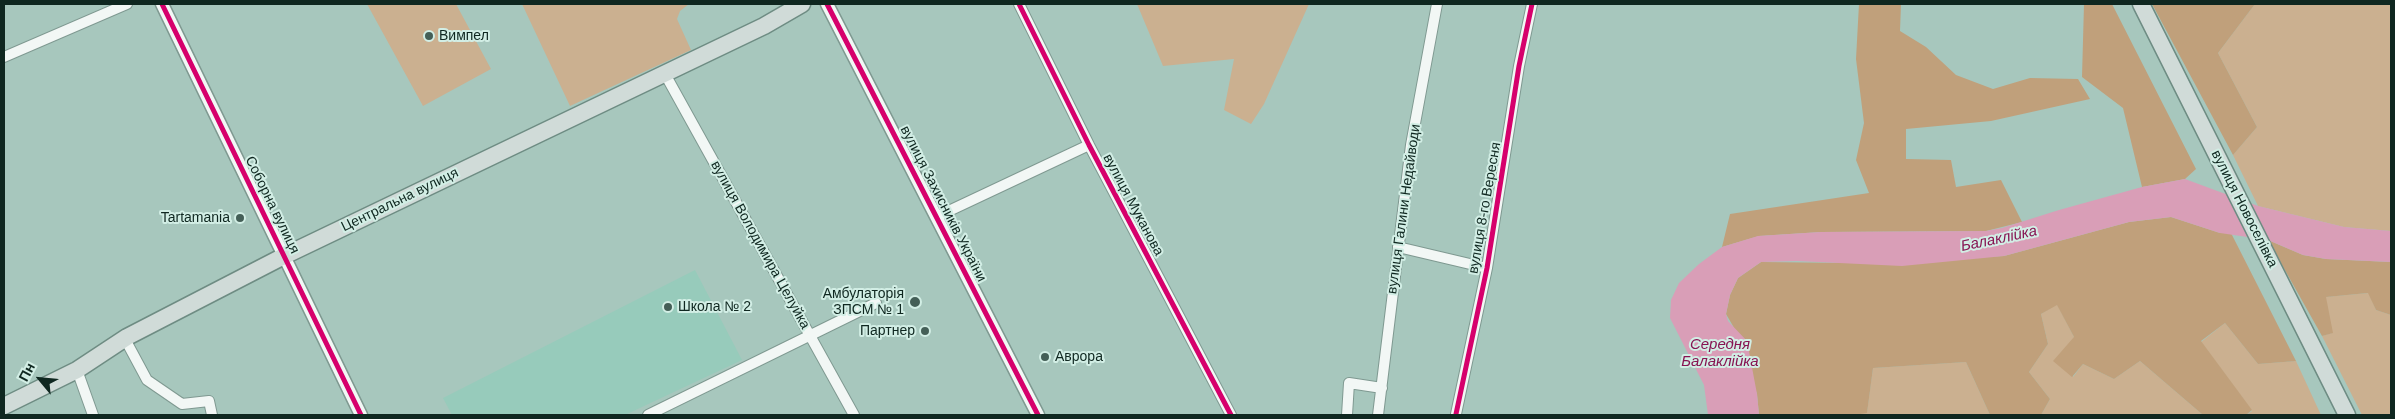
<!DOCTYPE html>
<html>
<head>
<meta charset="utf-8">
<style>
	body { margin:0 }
	#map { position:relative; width:2395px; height:419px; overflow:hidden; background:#a7c7bd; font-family:Arial,sans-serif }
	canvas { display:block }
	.frame { position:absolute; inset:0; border:5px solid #0f2720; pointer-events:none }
	.north { position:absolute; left:15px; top:354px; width:50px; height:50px; -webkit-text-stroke:4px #d2eee5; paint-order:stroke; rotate:298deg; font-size:14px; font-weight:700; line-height:20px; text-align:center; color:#0f2720 }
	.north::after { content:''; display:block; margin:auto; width:18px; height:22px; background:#0f2720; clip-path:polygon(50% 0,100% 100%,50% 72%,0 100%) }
</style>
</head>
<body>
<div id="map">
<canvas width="2395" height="419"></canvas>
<div class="frame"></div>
<div class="north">Пн</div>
</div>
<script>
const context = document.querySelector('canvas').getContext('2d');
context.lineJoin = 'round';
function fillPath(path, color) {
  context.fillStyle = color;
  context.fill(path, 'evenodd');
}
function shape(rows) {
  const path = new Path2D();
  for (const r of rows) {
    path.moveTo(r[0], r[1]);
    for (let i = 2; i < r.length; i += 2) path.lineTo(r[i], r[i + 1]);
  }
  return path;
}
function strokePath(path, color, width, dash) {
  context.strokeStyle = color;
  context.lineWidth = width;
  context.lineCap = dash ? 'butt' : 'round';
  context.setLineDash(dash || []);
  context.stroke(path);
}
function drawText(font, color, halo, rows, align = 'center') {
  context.font = font + ' Arial,sans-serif';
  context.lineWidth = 4;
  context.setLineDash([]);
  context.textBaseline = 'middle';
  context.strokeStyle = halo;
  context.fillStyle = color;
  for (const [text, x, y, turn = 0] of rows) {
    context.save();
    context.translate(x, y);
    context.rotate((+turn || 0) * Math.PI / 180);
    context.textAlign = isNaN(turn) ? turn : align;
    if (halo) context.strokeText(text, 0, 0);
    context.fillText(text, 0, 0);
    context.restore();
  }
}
fillPath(shape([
	[695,270,742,360,625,415,452,415,443,398]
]), '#97cbbb');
fillPath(shape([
	[367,4,456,4,491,69,423,106],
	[522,4,689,4,680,11,677,19,691,50,570,106],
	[1137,4,1309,4,1264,104,1251,124,1224,110,1234,59,1163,66],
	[2255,4,2391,4,2391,231,2344,227,2258,206,2233,155,2257,127,2218,53],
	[2369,293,2376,310,2391,315,2391,415,2362,415,2322,336,2332,333,2325,297],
	[2057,304,2074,337,2073,377,2083,364,2114,379,2140,361,2203,415,2041,415,2050,399,2029,372,2048,344,2041,314],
	[2225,323,2258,364,2296,361,2321,415,2246,415,2252,411,2201,342],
	[1966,362,1990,415,1854,415,1867,412,1873,368]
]), '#cbb090');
fillPath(shape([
	[1859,4,1901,4,1900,31,1926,47,1956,75,1993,89,2030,78,2078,79,2090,99,1991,121,1906,129,1906,159,1951,160,1956,187,2001,180,2022,222,1986,231,1821,232,1759,236,1722,247,1730,214,1869,193,1856,160,1864,123,1856,59],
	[2084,4,2112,4,2196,169,2185,179,2142,187,2123,108,2082,77],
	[2152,4,2255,4,2218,53,2257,127,2233,155],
	[2171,217,2220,233,2231,233,2296,361,2258,364,2225,323,2201,341,2252,410,2246,415,2203,415,2140,361,2114,379,2083,364,2072,377,2053,361,2074,337,2057,305,2041,314,2048,344,2029,372,2050,399,2041,415,1990,415,1966,362,1873,368,1867,413,1854,415,1759,415,1757,394,1733,326,1726,314,1730,295,1738,278,1761,262,1847,263,2004,256,2129,222],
	[2268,240,2303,255,2326,259,2391,262,2391,315,2376,310,2368,293,2326,297,2333,333,2322,336]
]), '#c0a07b');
fillPath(shape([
	[2185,179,2258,206,2344,227,2391,231,2391,262,2326,259,2303,255,2268,240,2220,233,2171,217,2129,222,2004,256,1902,266,1797,261,1761,262,1738,278,1730,295,1726,314,1728,321,1747,341,1757,394,1759,415,1708,415,1704,385,1670,318,1671,300,1679,283,1699,264,1722,247,1758,236,1821,232,1986,231,2002,228,2059,210,2142,187]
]), '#d99eb7');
const minor = shape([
	[1019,4,1089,145,1231,415],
	[4,57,127,4],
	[665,74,854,415],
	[936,217,1089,145],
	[1398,247,1487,268],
	[125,339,147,380,182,404,209,401,212,415],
	[77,370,93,415],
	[1456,414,1487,268,1519,66,1532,4],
	[648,415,876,303],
	[1347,415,1349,383,1382,388],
	[1378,415,1411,145,1437,4]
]);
const tertiary = shape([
	[162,4,361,415],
	[827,4,1038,415]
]);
const primary = shape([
	[2141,4,2347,415],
	[4,406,77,370,127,337,284,256,764,26,802,4]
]);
strokePath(minor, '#7f9991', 12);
strokePath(tertiary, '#7f9991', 15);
strokePath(primary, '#6e8c83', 19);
strokePath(minor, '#f2f7f5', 10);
strokePath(tertiary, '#f2f7f5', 12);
strokePath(primary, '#d0dbd8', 16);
strokePath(shape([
	[162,4,361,415],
	[827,4,1038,415],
	[1019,4,1089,145,1231,415],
	[1456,414,1487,268,1519,66,1532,4]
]), '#d6006c', 5);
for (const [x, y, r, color] of [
	[429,36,5,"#445f57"],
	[240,218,5,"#445f57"],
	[915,302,6,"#445f57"],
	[668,307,5,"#445f57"],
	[925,331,5,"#445f57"],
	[1045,357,5,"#445f57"]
]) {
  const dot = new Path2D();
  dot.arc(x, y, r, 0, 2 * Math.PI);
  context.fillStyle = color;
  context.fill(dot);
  strokePath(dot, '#d2eee5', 2);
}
drawText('14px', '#0f2720', '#d2eee5', [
	["Вимпел",439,36],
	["Tartamania",230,218,"right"],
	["Амбулаторія",904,294,"right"],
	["ЗПСМ № 1",904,310,"right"],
	["Школа № 2",678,307],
	["Партнер",915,331,"right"],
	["Аврора",1055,357]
], 'left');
drawText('14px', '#0f2720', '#d2eee5', [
	["Центральна вулиця",400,200,-26],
	["вулиця Захисників України",943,204,63],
	["Соборна вулиця",272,205,64],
	["вулиця Муканова",1133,205,62],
	["вулиця 8-го Вересня",1485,208,-80],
	["вулиця Галини Недайводи",1404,209,-82],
	["вулиця Новоселівка",2244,209,63],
	["вулиця Володимира Целуйка",760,245,61]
]);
drawText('italic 15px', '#871452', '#d2eee5', [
	["Балаклійка",1999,239,-12],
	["Середня",1720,345],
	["Балаклійка",1720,362]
]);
</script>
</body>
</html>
